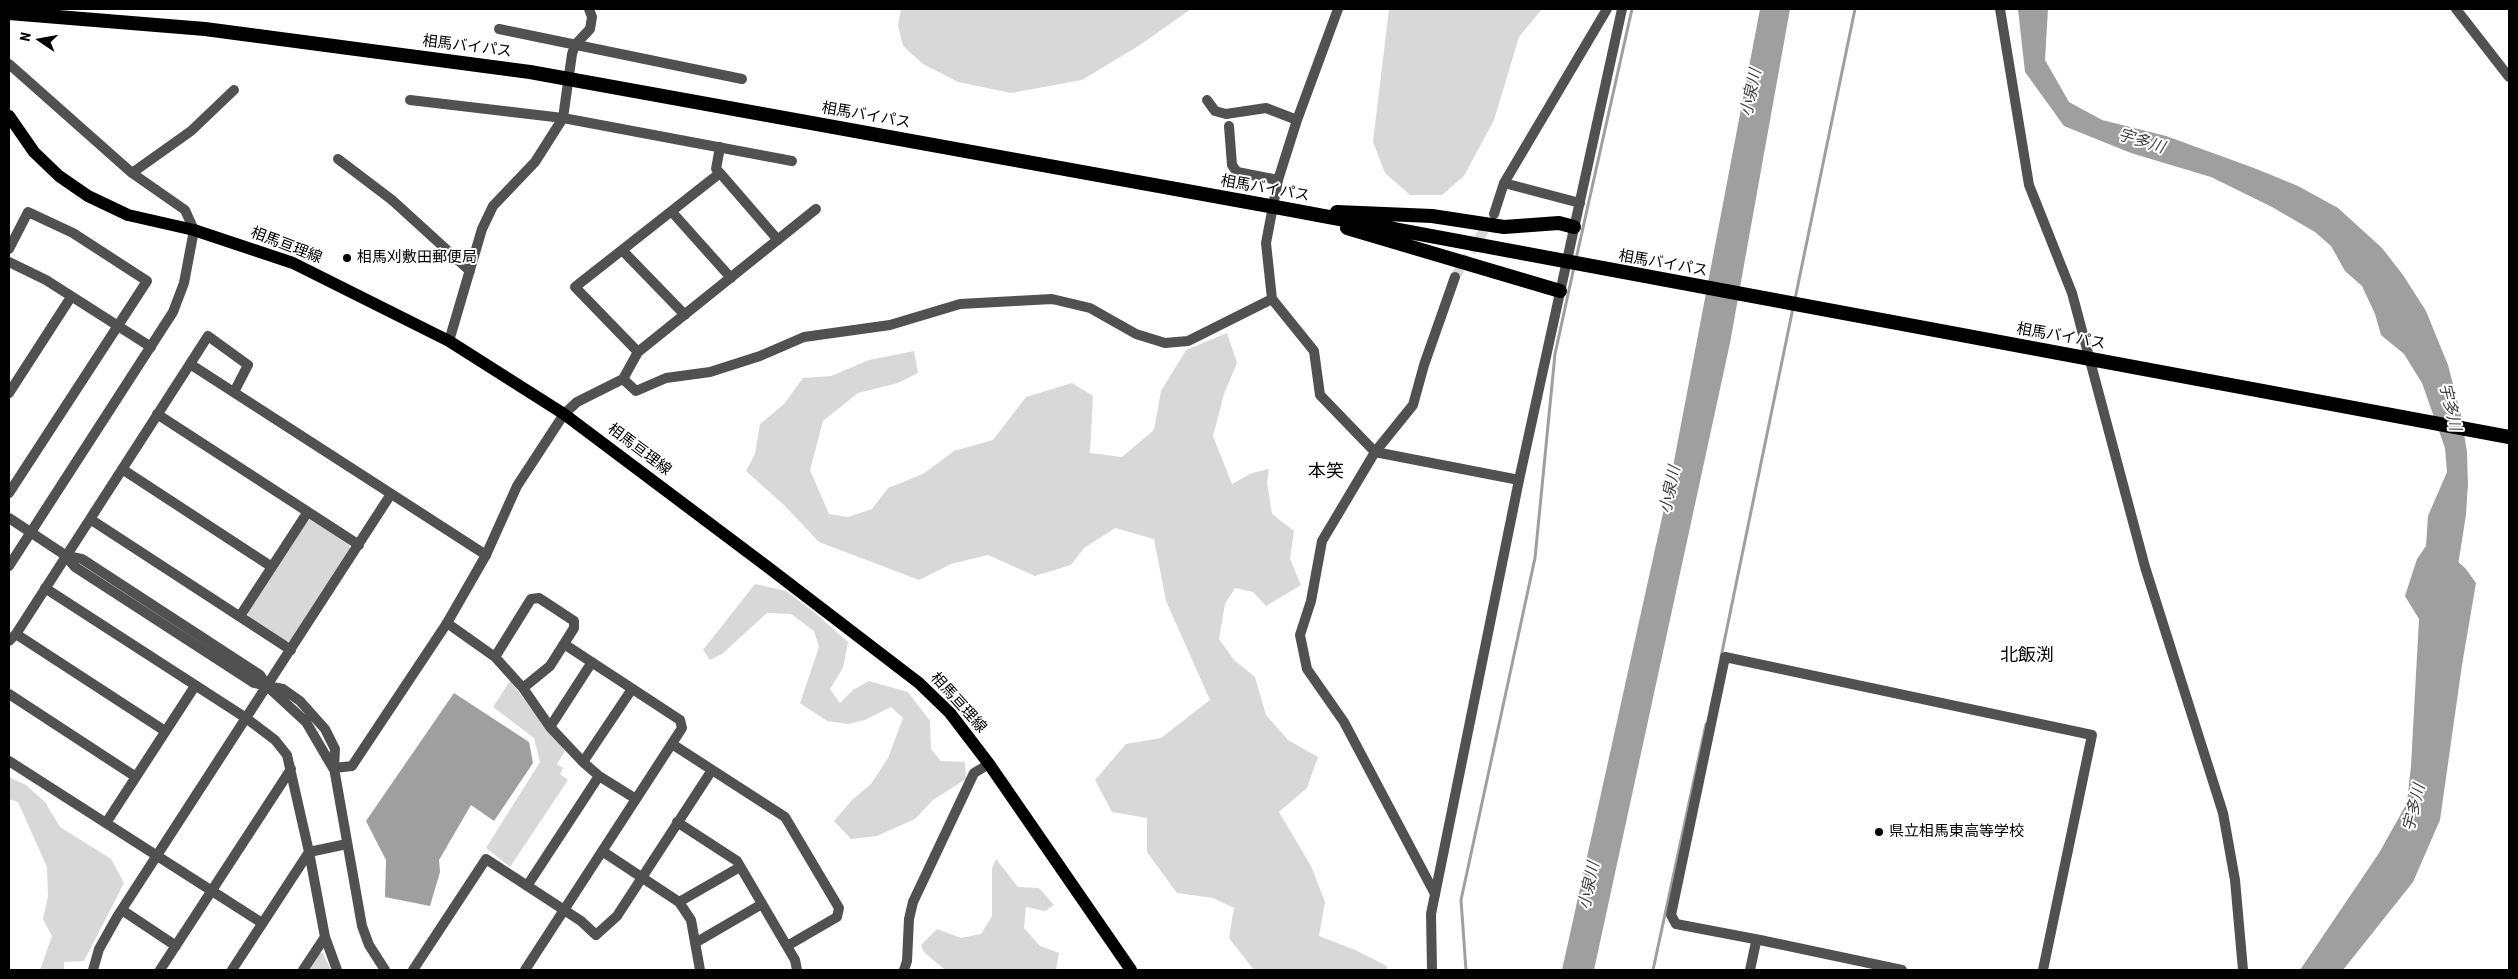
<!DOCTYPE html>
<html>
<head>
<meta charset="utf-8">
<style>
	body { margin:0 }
	#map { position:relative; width:2518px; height:979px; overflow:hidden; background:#fff; font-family:"Roboto Condensed",sans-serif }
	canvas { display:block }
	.frame { position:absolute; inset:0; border:10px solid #000; pointer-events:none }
	.north { position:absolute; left:15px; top:15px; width:50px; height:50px; -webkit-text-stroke:4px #fff; paint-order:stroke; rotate:282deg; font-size:14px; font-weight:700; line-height:20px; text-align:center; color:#000 }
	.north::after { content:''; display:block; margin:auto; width:18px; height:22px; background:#000; clip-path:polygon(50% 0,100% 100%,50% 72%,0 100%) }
</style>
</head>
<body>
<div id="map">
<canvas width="2518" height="979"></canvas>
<div class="frame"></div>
<div class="north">N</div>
</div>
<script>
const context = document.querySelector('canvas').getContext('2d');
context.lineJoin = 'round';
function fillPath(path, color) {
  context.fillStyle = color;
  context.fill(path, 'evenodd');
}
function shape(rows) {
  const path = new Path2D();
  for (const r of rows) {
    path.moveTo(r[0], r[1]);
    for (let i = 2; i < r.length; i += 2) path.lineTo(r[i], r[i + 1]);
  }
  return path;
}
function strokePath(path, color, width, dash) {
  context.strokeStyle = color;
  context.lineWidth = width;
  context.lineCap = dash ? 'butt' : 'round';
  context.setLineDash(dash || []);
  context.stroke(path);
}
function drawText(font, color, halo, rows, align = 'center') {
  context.font = font + ' "Roboto Condensed","Noto Sans JP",sans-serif';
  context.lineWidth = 4;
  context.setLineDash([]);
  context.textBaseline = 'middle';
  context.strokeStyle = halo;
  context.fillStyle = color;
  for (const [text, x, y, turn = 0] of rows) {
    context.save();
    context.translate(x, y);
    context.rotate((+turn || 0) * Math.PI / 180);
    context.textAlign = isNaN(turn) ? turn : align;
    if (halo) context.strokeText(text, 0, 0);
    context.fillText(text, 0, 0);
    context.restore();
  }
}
fillPath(shape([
	[901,9,1191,9,1140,45,1082,80,1011,93,958,82,923,64,903,46,898,25],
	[1389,9,1542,9,1519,37,1494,120,1464,176,1442,195,1410,195,1385,173,1373,142],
	[1227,333,1237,363,1224,394,1213,436,1232,484,1252,473,1269,469,1267,482,1272,514,1294,531,1290,559,1301,585,1266,606,1253,592,1235,588,1225,604,1219,639,1234,660,1255,677,1266,715,1288,740,1318,757,1307,788,1279,812,1311,866,1325,902,1319,936,1355,950,1387,966,1387,970,1254,970,1229,938,1234,908,1213,898,1177,893,1147,852,1147,818,1112,812,1095,780,1126,744,1161,738,1210,700,1166,601,1154,539,1115,528,1084,548,1071,565,1035,576,988,555,951,564,919,580,819,542,784,505,746,471,755,454,760,424,784,404,803,378,831,376,869,360,914,351,918,373,898,383,858,393,823,421,810,470,829,514,848,517,872,509,888,488,923,474,954,451,993,440,1026,397,1072,383,1093,396,1090,453,1122,457,1154,430,1161,391,1186,350],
	[311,519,349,545,350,549,291,642,286,641,249,617,248,613,307,522],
	[755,584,786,591,814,612,848,642,843,668,830,689,840,703,853,690,869,681,908,692,930,721,931,749,941,761,965,762,966,779,933,800,915,819,877,836,851,839,834,821,852,800,871,784,888,758,903,718,891,707,865,720,848,724,827,721,800,703,819,647,814,631,791,614,767,613,722,654,710,660,703,650],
	[510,681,565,751,557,764,563,768,560,774,568,780,510,867,486,848,540,762,534,738,493,707],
	[9,777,26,785,45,802,60,827,111,859,124,883,84,961,64,962,64,970,40,970,52,936,43,919,48,896,47,867,18,802,9,799],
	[996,859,1018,887,1039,888,1054,905,1045,911,1026,907,1024,928,1040,946,1059,953,1056,970,945,970,924,952,921,945,937,929,961,938,981,934,992,916,992,868],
	[319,953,323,953,331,970,308,970]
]), '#d8d8d8');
fillPath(shape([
	[1760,9,1790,9,1730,343,1594,970,1562,970,1671,477],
	[2018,9,2048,9,2045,60,2069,102,2102,120,2166,136,2254,168,2298,186,2338,208,2382,248,2403,275,2426,311,2448,365,2461,415,2467,452,2468,487,2450,517,2444,549,2466,569,2476,583,2462,665,2440,820,2413,882,2343,970,2300,970,2379,853,2407,803,2411,766,2419,619,2405,596,2417,559,2426,546,2428,516,2447,472,2445,448,2422,383,2404,354,2381,335,2375,314,2362,286,2345,271,2331,246,2315,232,2272,207,2211,177,2131,153,2064,126,2025,72],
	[454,693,529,742,533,763,494,821,471,805,439,860,440,872,430,906,385,897,386,860,366,821]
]), '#9f9f9f');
strokePath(shape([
	[1576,259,1632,9],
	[1795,299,1855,9],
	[1721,657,1793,308],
	[1466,970,1461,900,1535,558,1555,354,1574,267],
	[1653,970,1706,724]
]), '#9f9f9f', 3);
strokePath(shape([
	[2447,577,2457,514,2459,482]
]), '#9f9f9f', 18);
strokePath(shape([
	[1455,277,1491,219]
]), '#d9d9d9', 10, [10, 5]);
strokePath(shape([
	[1338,9,1297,120,1278,180,1266,243,1272,299,1314,351,1320,395,1375,452,1519,480],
	[2000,9,2029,185,2072,293,2145,567,2223,813,2235,880,2243,970],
	[499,29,742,79],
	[9,64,132,173,185,210,194,230],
	[410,100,563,118,792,161],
	[1207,100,1215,111,1226,114,1266,108,1297,120],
	[1229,126,1232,165,1237,172,1278,180],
	[720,147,716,169,720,173],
	[338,159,392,200,470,271],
	[132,173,191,131,234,90],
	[1504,183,1580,203],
	[672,212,731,278],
	[1494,214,1504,183,1607,9],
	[9,249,28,212,73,233,147,281,9,493],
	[622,250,685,315],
	[9,262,46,280,151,347],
	[449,341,482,229,493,206,535,162,563,118,572,54,575,45,590,29,592,17,589,9],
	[638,352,575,287,720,173,778,240],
	[190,364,486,555],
	[623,379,638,352,816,209],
	[9,393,71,297],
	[157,414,359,545],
	[564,414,577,402,623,379,636,391,666,378,710,372,760,356,804,337,890,325,960,304,1052,299,1090,308,1136,334,1165,343,1188,341,1272,299],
	[122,469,272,567],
	[9,518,65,555,75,567,254,683,267,686,306,722,333,768],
	[90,519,291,650],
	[65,555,82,559,260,675,267,686,283,689,300,701,325,729,335,749,334,768,362,926,369,945,385,970],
	[45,588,246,718,275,740,287,755,309,852,325,937,337,970],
	[240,616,307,513],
	[16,634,165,731],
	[9,641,16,634,208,336,248,365,234,392],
	[564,644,680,720,682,728,636,799],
	[495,657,531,599,539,598,574,621,574,628,550,666,523,688],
	[9,694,136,777],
	[550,727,592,662],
	[672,744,785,817,839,908,837,917,787,946],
	[9,761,262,923],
	[583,762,632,689],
	[334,768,352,766,447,623,495,657,523,688,550,727,583,762,599,776,636,799,525,970],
	[677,822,737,861,795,960,797,970],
	[106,823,195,686],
	[602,851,679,902,691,920,700,970],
	[527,886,599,776],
	[1435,894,1344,722,1307,669,1300,635,1311,601,1322,541,1375,452,1413,405,1424,365,1455,277],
	[679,902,740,867],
	[122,910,176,946],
	[1760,940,1676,924,1671,915,1725,657,2092,735,2043,970],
	[695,943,762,904],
	[93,970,99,949,117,917,391,494],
	[160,970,291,769],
	[232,970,309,852,347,844],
	[303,970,325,937],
	[413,970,486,859,581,921,596,935,617,916,712,770],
	[904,970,907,961,909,919,913,902,974,773,989,764]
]), '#515151', 10);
strokePath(shape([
	[2456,9,2509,77],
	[9,566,173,312,184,283,194,230],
	[447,623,486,555,517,486,564,414],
	[1432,970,1431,914,1519,480,1622,9],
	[1750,970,1756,942,1760,940,1902,970]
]), '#515151', 10);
strokePath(shape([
	[9,116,34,152,59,176,88,196,128,215,194,230,293,263,449,341,564,414,769,568,919,683,950,713,989,764,1131,970]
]), '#000', 12);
strokePath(shape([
	[9,13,205,29,530,72,1286,209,2509,437],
	[1337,212,1432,216,1504,227,1559,223,1574,227],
	[1347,228,1560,291]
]), '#000', 14);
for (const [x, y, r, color] of [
	[347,258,5,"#000"],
	[1879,832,5,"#000"]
]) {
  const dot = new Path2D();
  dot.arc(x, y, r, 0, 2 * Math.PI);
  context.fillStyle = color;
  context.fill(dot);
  strokePath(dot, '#fff', 2);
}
drawText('15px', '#000', '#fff', [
	["相馬バイパス",467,47,7],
	["相馬バイパス",866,116,10],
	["相馬バイパス",1265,189,10],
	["相馬亘理線",286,246,21],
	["相馬バイパス",1663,264,10],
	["相馬バイパス",2061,337,10],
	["相馬亘理線",639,450,37],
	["相馬亘理線",958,703,48]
]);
drawText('15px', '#000', '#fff', [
	["相馬刈敷田郵便局",357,258],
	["県立相馬東高等学校",1889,832]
], 'left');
drawText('italic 16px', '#404040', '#fff', [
	["小泉川",1752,93,-78],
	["宇多川",2141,142,17],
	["宇多川",2449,407,77],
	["小泉川",1671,490,-78],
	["宇多川",2415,808,-76],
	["小泉川",1590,886,-78]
]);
drawText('18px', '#000', '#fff', [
	["本笑",1326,472],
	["北飯渕",2027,656]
]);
</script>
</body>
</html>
